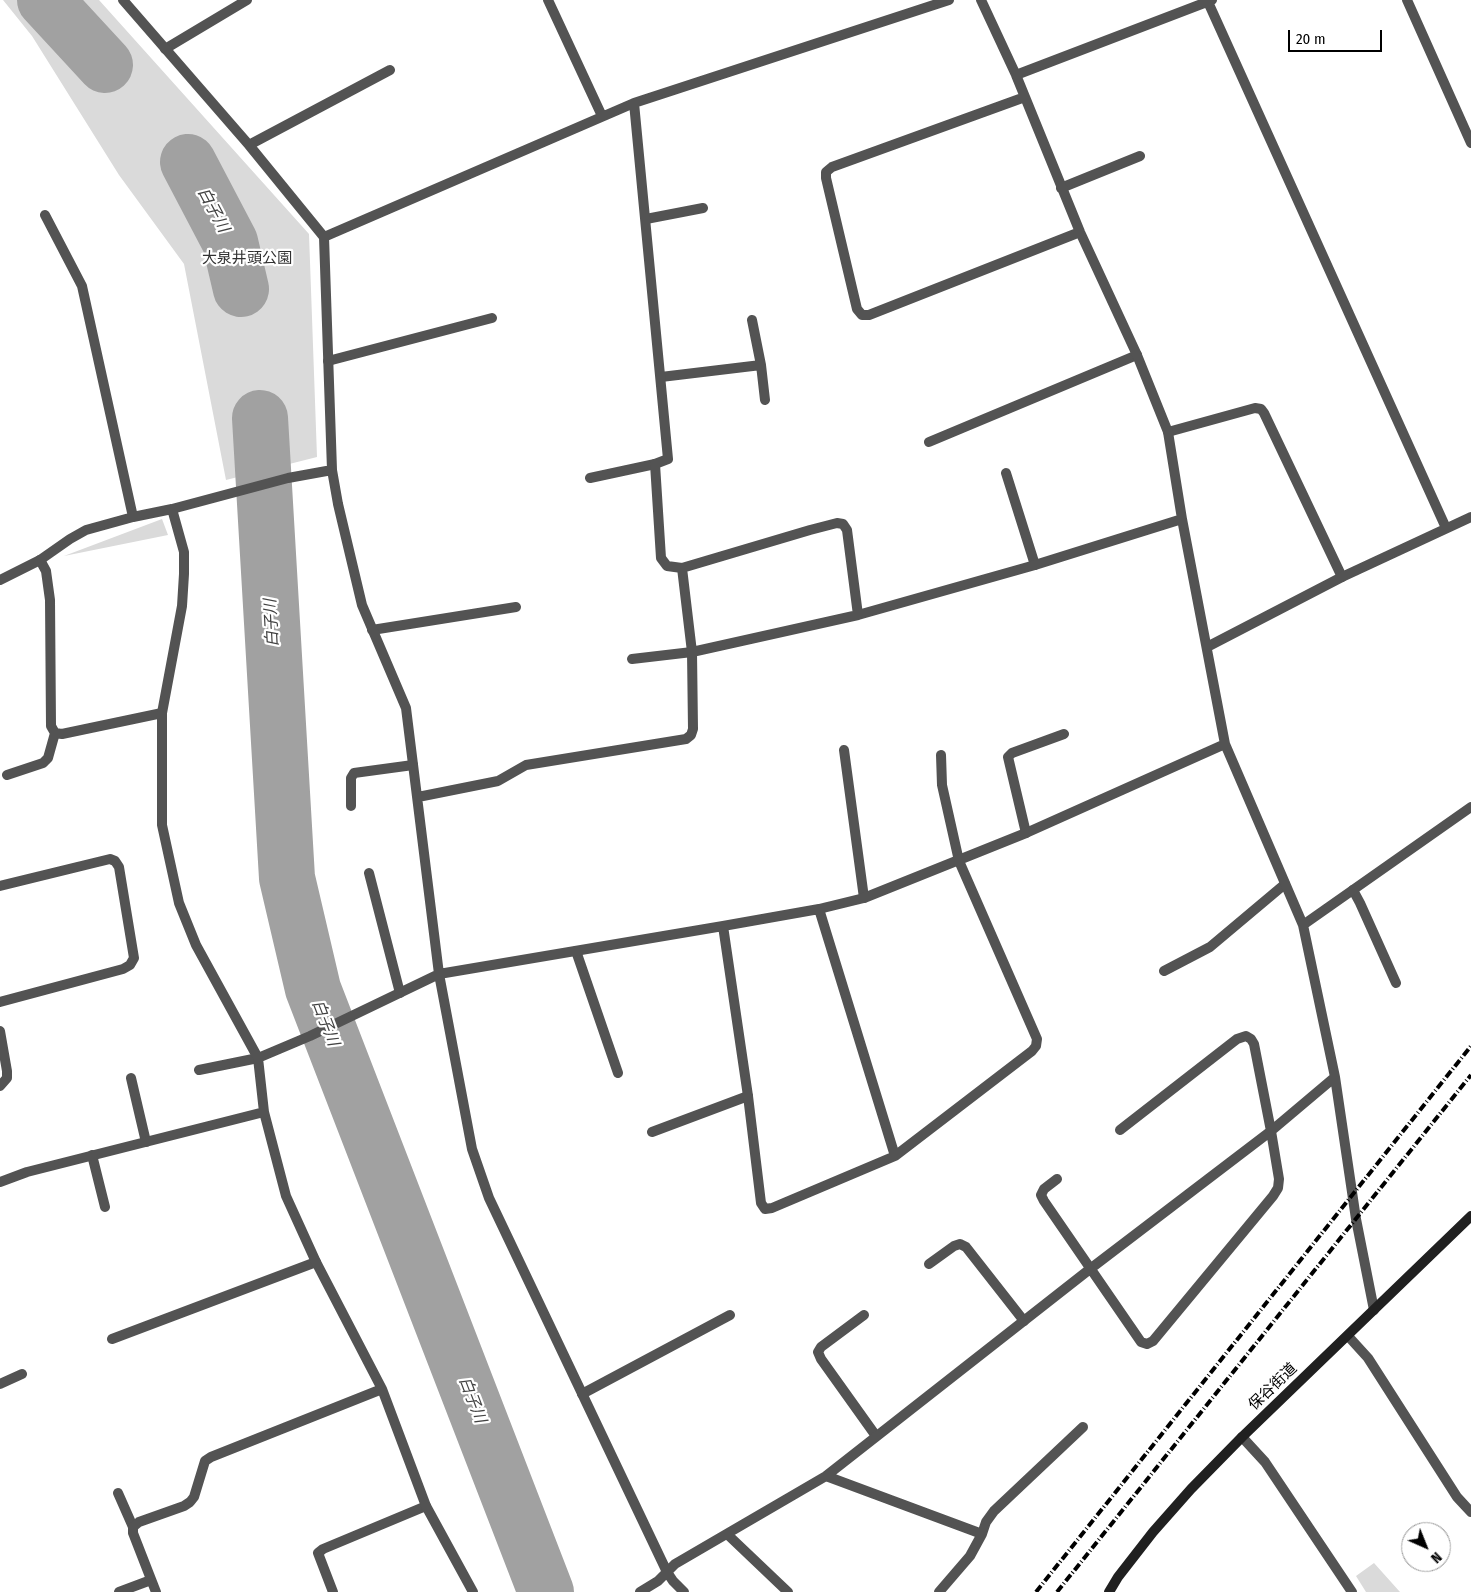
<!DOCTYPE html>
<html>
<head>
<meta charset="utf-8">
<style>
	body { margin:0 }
	#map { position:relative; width:1471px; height:1592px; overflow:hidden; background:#fff; font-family:"Fira Sans Condensed",sans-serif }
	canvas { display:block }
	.north { position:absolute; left:1401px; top:1522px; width:50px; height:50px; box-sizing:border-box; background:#fff; border:1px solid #999; border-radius:50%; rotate:136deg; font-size:14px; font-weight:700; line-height:20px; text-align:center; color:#000 }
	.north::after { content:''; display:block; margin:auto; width:18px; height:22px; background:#000; clip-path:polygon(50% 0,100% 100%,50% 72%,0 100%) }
	.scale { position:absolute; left:1288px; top:30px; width:94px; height:22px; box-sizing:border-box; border:2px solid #000; border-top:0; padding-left:6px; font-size:15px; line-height:18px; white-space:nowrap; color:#000; -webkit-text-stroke:4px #fff; paint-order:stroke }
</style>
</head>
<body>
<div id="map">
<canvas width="1471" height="1592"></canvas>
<div class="north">N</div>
<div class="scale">20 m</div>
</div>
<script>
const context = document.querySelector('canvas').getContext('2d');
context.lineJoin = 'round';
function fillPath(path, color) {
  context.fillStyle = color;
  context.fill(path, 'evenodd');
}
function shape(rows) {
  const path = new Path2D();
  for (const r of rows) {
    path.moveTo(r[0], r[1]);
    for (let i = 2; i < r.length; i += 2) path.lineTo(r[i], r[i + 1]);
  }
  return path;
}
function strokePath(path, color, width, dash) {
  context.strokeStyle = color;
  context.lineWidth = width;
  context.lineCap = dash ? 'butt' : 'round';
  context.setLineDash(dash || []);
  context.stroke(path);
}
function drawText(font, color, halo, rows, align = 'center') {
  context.font = font + ' "Fira Sans Condensed","Noto Sans JP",sans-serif';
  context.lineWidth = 4.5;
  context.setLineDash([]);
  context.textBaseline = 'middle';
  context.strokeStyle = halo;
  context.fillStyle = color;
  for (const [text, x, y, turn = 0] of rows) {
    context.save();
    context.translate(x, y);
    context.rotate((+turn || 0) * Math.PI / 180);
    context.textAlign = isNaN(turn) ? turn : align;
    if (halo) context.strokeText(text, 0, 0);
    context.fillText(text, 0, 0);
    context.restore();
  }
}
fillPath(shape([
	[3,0,99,0,309,234,317,457,226,480,184,264,119,175,32,36],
	[162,519,168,535,64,556],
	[1374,1563,1400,1592,1366,1592,1356,1576]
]), '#dadada');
strokePath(shape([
	[45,0,105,65],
	[188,162,230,242,241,289],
	[260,418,287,878,313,989,546,1592]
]), '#a1a1a1', 56);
strokePath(shape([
	[165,49,247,0],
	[1061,188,1140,156],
	[646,219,703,208],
	[752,320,761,365],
	[328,361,492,318],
	[661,377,761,365,765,400],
	[1168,432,1255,408,1261,409,1264,413,1342,577],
	[929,442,1137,355],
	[1006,473,1035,565],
	[590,478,655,464],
	[40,560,46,571,50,600,51,726,55,733,62,734,162,713],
	[372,630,516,607],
	[632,659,692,652],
	[844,750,864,898],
	[941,755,942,785,959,861],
	[7,775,43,763,48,758,55,733],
	[351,806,351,778,354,773,413,765],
	[1026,833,1008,757,1012,753,1064,734],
	[369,873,400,993],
	[0,886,110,859,115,861,119,867,134,958,130,965,123,969,0,1002],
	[1353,890,1360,903,1396,983],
	[576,951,618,1073],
	[1164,971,1210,947,1285,884],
	[0,1031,7,1071,7,1078,0,1086],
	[199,1070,258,1058],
	[131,1078,146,1142],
	[652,1132,748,1096],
	[92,1155,105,1207],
	[929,1264,954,1246,960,1244,966,1247,1024,1321],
	[864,1315,821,1347,818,1352,821,1359,876,1436],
	[112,1339,316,1262],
	[0,1384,22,1374],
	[582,1394,730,1315],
	[118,1493,133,1527],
	[333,1592,318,1553,323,1549,426,1506]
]), '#535353', 10);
strokePath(shape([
	[123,0,249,145,324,237,332,470,338,504,362,605,406,708,439,974,472,1149,489,1198,667,1572,673,1581,684,1592],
	[548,0,602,116],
	[981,0,1016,75,1080,232,1137,355,1168,432,1182,519,1225,744,1303,925,1335,1077,1356,1219,1374,1310],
	[1407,0,1471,143],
	[1208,2,1446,528],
	[1016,75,1212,0],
	[1025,97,832,167,826,172,826,178,857,309,862,315,869,315,1080,232],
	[634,103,668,459,655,464,661,558,667,566,682,568,810,530,837,523,843,524,847,530,858,615,1035,565,1182,519],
	[249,145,390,70],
	[45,215,82,286,133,517],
	[324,237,634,103,949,0],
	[172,509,184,552,184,574,182,606,162,713,162,825,179,903,196,945,258,1058,264,1112,286,1196,316,1262,382,1389,426,1506,473,1592],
	[0,580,40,560,70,539,86,530,133,517,172,509,288,478,332,470],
	[1207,647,1342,577,1471,517],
	[692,652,858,615],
	[418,797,498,781,526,765,686,739,691,735,693,729,692,652,682,568],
	[819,909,895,1156],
	[1303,925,1471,807],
	[723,926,748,1096,761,1203,765,1209,772,1208,895,1156,1032,1051,1036,1046,1037,1039,959,861],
	[258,1058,310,1036,439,974,723,926,819,909,864,898,1026,833,1225,744],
	[1057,1179,1044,1189,1041,1195,1044,1201,1141,1342,1147,1344,1153,1341,1273,1196,1278,1188,1279,1179,1271,1131,1254,1044,1251,1039,1246,1036,1237,1039,1120,1130],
	[0,1182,27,1172,264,1112],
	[1348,1336,1368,1358,1457,1497,1471,1512],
	[1242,1437,1265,1462,1352,1592],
	[826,1476,982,1534,970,1556,939,1592],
	[727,1534,788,1592],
	[982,1534,986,1522,994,1511,1083,1427],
	[119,1592,151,1580],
	[156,1592,133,1533,133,1527,139,1522,184,1506,190,1502,194,1497,205,1461,211,1457,382,1389],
	[640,1592,658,1581,675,1564,826,1476,1090,1269,1271,1131,1335,1077]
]), '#535353', 10);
strokePath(shape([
	[1109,1592,1118,1577,1153,1532,1191,1489,1242,1437,1471,1216]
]), '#202020', 10);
strokePath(shape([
	[1036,1592,1471,1046],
	[1057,1592,1471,1075]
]), '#000', 4, [8, 2.5, 1, 2.5]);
drawText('15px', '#313131', '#fff', [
	["大泉井頭公園",247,259]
]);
drawText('15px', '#000', '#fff', [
	["保谷街道",1273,1387,-44]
]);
drawText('italic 16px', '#424242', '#fff', [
	["白子川",213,210,62],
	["白子川",272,623,-93],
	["白子川",325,1023,69],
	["白子川",472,1400,69]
]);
</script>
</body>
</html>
